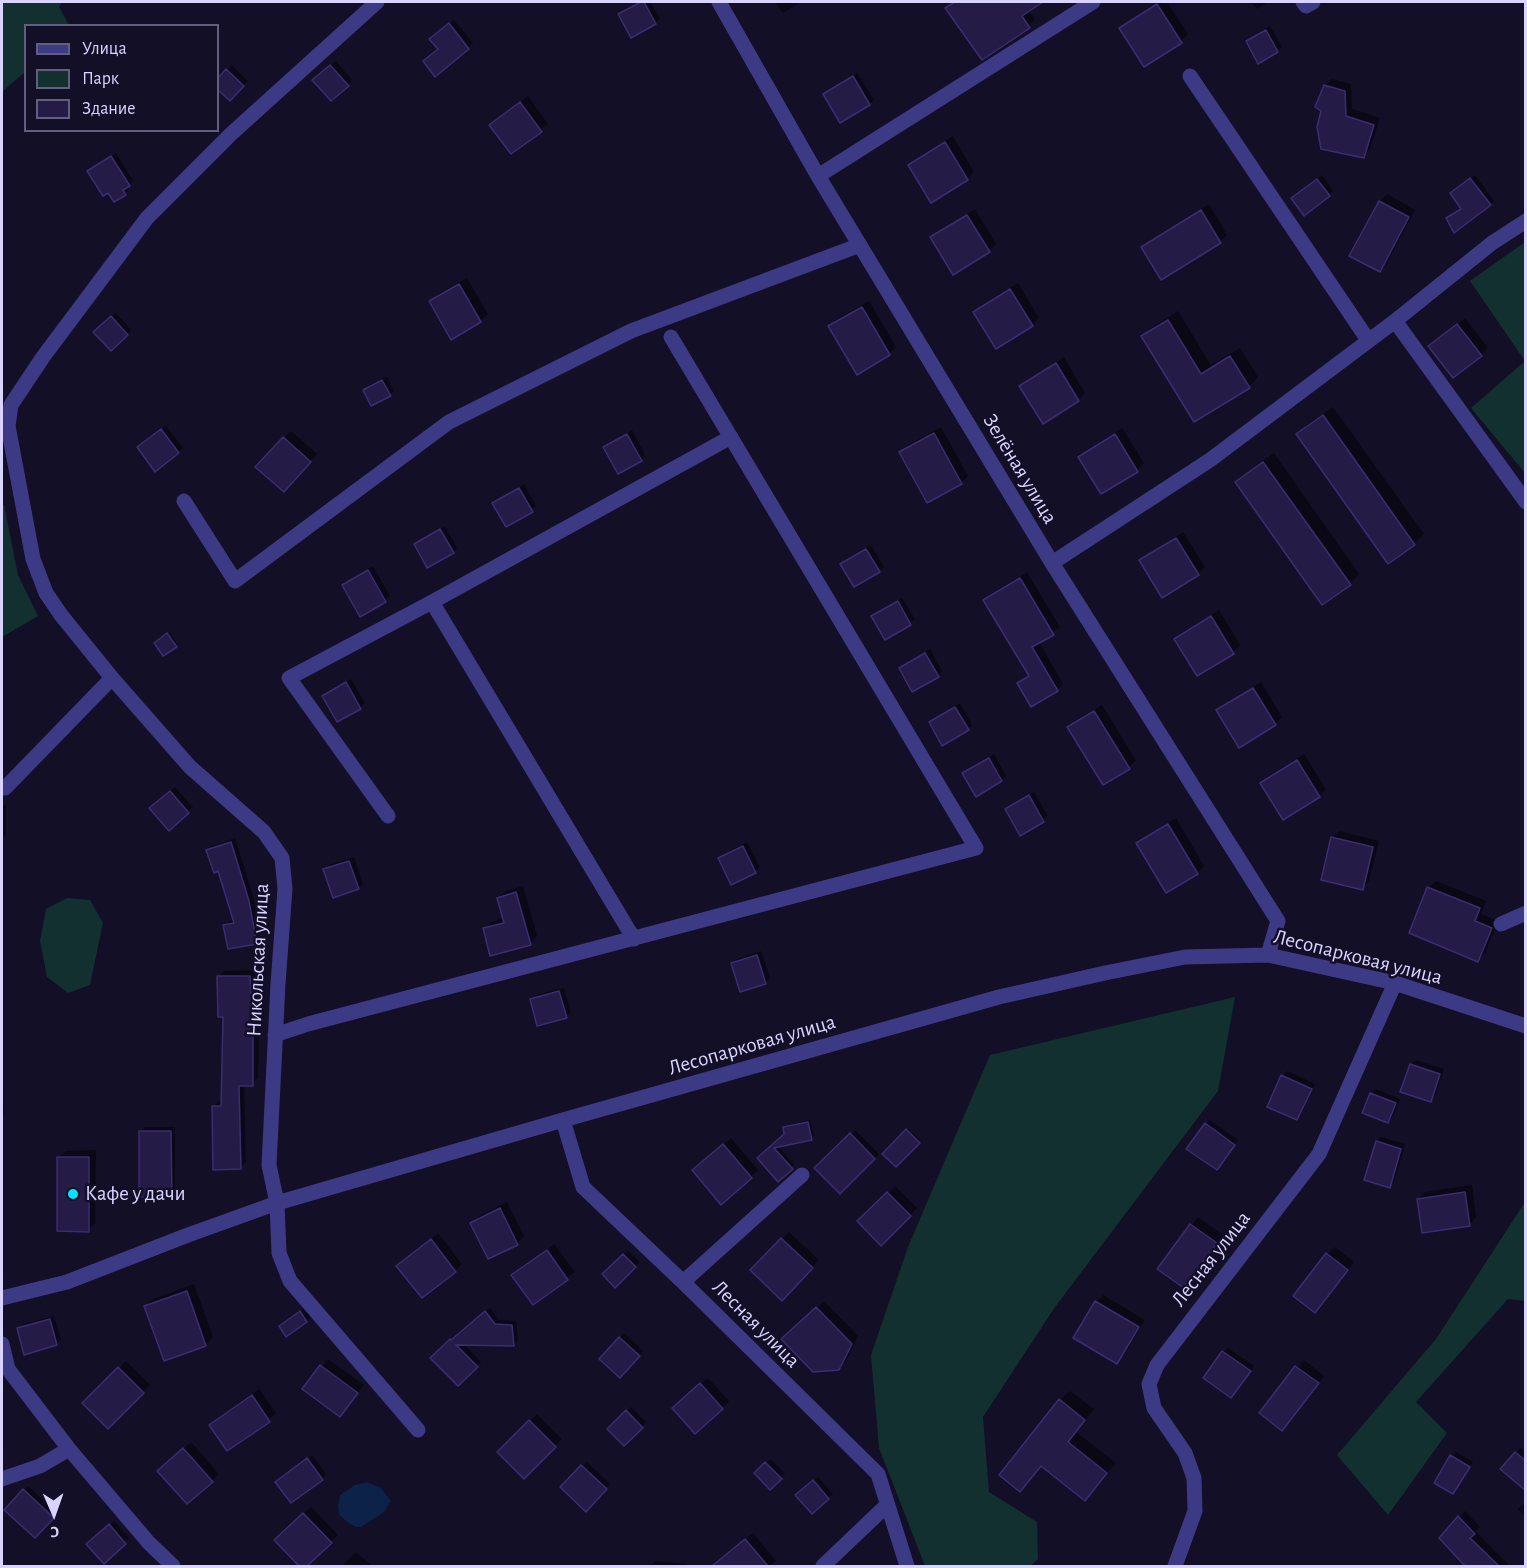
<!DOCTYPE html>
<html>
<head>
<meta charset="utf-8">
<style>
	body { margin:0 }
	#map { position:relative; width:1527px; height:1568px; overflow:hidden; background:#130f26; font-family:"Alegreya Sans",sans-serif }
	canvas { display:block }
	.frame { position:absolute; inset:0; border:3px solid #d9d4ff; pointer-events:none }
	.legend { position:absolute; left:24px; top:24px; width:195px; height:108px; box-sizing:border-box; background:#130f26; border:2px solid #625e7d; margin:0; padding:8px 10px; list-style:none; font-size:18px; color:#d9d4ff }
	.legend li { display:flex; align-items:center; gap:12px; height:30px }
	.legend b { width:30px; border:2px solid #625e7d }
	.north { position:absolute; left:24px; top:1484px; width:60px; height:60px; -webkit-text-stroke:4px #130f26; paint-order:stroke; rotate:178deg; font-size:16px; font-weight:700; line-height:24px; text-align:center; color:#d9d4ff }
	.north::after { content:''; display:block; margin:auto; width:21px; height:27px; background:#d9d4ff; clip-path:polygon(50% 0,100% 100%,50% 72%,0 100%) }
</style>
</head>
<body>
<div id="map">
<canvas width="1527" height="1568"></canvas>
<div class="frame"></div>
<ul class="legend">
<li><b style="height:8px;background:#3d3a85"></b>Улица</li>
<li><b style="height:16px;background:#12302f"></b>Парк</li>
<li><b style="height:16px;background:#241b47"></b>Здание</li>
</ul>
<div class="north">С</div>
</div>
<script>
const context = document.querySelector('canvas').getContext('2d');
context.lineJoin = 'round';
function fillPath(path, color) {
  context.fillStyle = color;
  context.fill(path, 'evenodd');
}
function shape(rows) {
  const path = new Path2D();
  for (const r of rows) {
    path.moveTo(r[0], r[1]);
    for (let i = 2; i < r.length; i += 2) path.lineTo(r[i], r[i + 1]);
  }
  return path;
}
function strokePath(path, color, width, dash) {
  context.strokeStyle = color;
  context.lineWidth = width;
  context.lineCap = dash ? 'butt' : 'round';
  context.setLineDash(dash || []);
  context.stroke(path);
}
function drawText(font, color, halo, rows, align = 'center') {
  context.font = font + ' "Alegreya Sans",sans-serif';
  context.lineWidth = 5;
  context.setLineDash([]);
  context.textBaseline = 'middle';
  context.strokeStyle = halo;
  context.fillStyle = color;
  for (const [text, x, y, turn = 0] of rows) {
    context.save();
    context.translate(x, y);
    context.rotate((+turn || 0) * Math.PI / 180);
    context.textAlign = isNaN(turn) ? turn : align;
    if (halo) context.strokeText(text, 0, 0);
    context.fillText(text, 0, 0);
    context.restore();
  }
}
fillPath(shape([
	[2,2,62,2,59,7,69,25,26,26,25,72,2,92],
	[1525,242,1525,473,1471,408,1525,361,1470,281],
	[2,505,4,505,18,575,38,616,2,637],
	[67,898,90,900,103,923,90,985,68,993,47,977,40,941,46,909],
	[1235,997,1218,1091,1055,1307,983,1417,989,1492,1037,1522,1038,1559,1030,1566,925,1566,879,1448,871,1355,908,1247,990,1055],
	[1525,1202,1525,1301,1508,1299,1416,1402,1447,1433,1388,1515,1337,1455,1436,1339]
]), '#12302f');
fillPath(shape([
	[367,1482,381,1488,391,1501,384,1512,361,1527,356,1527,347,1522,339,1514,338,1506,340,1495,355,1485]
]), '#0c2248');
fillPath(shape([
	[640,2,650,2,660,18,655,23,620,14],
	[775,2,800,2,783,13],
	[953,2,1041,2,1028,10,1035,20,1029,26,946,8],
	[1160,2,1167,2,1188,34,1181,41,1121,28,1128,21],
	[1251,2,1268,2,1257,9],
	[454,20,473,43,435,75,439,49,436,34],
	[1270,26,1282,47,1277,51,1247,41],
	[336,61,352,80,348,85,319,75],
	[232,65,248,81,230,99,218,88,218,80],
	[857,73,874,100,869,104,824,94],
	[1332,79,1351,84,1352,109,1380,118,1370,149,1363,156,1322,110,1325,86],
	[528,96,548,124,512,152,491,125],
	[953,136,974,172,967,179,910,165,917,158],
	[116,153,133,181,127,186,129,189,125,194,89,171],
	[1322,175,1333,191,1329,195,1297,194],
	[1475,175,1494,201,1490,204,1448,218,1463,208,1455,190],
	[1387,194,1415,210,1387,263,1380,270,1351,255,1380,201],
	[1209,204,1227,235,1220,242,1143,247,1150,240],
	[975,209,996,244,989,251,932,238,939,231],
	[467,278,488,314,480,321,431,302,438,294],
	[1018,283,1039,318,1032,325,975,312,982,305],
	[869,301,896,347,889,354,830,326,837,319],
	[1178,311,1211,365,1240,348,1258,377,1249,387,1195,420,1143,336,1153,327],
	[116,313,131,330,111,349,95,332],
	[1465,318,1488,348,1481,355,1430,346],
	[1064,357,1085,393,1078,400,1043,421,1021,386,1028,379],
	[387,377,394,391,390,395,365,390,369,385],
	[1333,407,1424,534,1414,544,1389,562,1298,435,1307,425],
	[166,426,183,448,178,452,143,443],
	[941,427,968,476,961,483,901,452,908,445],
	[1122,428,1144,463,1137,470,1080,457,1087,450],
	[632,430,645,455,641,459,605,447],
	[291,431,317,454,291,483,257,467],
	[1274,453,1359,574,1350,584,1237,482,1247,473],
	[524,484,536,506,532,510,494,503],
	[445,526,457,548,453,552,416,544],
	[1183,532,1205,567,1198,574,1141,561,1148,554],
	[871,545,884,567,879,571,842,564],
	[373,566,390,596,361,615,343,585],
	[1027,572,1060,627,1039,642,1063,684,1057,690,1019,683,1029,674,985,600,991,594],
	[902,598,915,619,886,638,873,616],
	[1219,610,1240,645,1233,652,1198,674,1176,639,1183,632],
	[170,633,177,644,176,646,157,641],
	[930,649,942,671,938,675,900,668],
	[351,679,365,703,360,708,324,696],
	[1261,682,1282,717,1275,724,1218,711,1225,704],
	[960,703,972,725,968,729,930,722],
	[1102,705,1136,760,1129,767,1069,728,1076,720],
	[994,754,1006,776,1002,780,964,773],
	[1304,754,1326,789,1319,796,1262,783,1269,776],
	[175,787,193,807,169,829,156,804],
	[1034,792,1048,816,1021,833,1007,809],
	[6,805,6,834,2,839,2,806],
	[1176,818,1204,866,1197,873,1138,844,1145,837],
	[1340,831,1379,841,1369,881,1362,889,1332,838],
	[235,838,253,896,260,938,256,943,225,925,230,921,234,920,219,870,208,850,213,846],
	[747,842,760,867,755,872,720,858,724,854],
	[354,857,363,884,358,888,325,870,329,865],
	[1436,881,1486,901,1481,914,1498,921,1485,953,1478,960,1429,888],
	[523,886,537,936,530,944,484,929,492,922,504,918,498,898,506,891],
	[761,951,770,978,766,982,741,990,732,964,737,959],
	[256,970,259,1032,258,1078,252,1084,244,1084,246,1162,240,1168,213,1107,219,1101,223,1101,224,1015,218,977,224,971],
	[564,988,571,1012,566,1016,532,1000,536,995],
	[2,1051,4,1114,2,1116],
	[1416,1060,1444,1069,1435,1096,1430,1101,1402,1091,1411,1064],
	[1287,1071,1315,1084,1301,1114,1297,1119,1283,1076],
	[1376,1089,1400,1099,1393,1117,1388,1122,1372,1094],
	[810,1120,814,1136,811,1139,778,1146,794,1165,778,1180,759,1158,786,1135,784,1128,787,1125],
	[1210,1120,1238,1140,1221,1164,1206,1124],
	[145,1127,175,1127,175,1191,171,1196,140,1132],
	[909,1129,920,1140,896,1165,884,1154],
	[855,1130,879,1154,840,1192,816,1168],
	[1381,1137,1405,1144,1394,1182,1389,1186,1377,1142],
	[731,1138,758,1170,751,1177,701,1163],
	[96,1150,95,1223,88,1230,58,1158,66,1151],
	[1472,1185,1476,1217,1469,1224,1418,1199,1425,1192],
	[895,1186,917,1208,881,1244,859,1221],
	[507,1202,524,1236,517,1244,472,1223,479,1216],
	[1198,1217,1223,1235,1184,1286,1159,1269],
	[789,1232,819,1260,782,1299,752,1270],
	[438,1233,462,1264,455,1271,406,1259],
	[554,1244,575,1272,533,1303,513,1276],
	[1335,1247,1354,1262,1322,1304,1327,1254],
	[628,1251,640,1262,615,1286,604,1274],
	[194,1284,213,1337,206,1344,164,1359,145,1306,153,1299],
	[1103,1295,1145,1320,1124,1355,1117,1363,1096,1302],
	[824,1301,858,1336,846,1361,839,1369,783,1339],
	[305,1308,311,1317,306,1321,281,1326],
	[490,1308,499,1320,516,1321,518,1340,514,1345,463,1343,481,1362,458,1384,432,1358,455,1335],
	[54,1316,61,1339,56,1344,18,1329,23,1324],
	[624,1333,643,1351,620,1376,601,1358],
	[1228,1348,1254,1366,1231,1396,1223,1352],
	[328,1359,364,1385,340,1415,304,1388],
	[1304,1360,1324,1376,1289,1422,1261,1413],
	[126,1361,150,1385,108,1427,84,1403],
	[708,1378,729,1401,722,1408,681,1401],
	[259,1389,276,1413,269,1420,227,1449,211,1425,218,1418],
	[1070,1391,1094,1409,1076,1432,1116,1463,1085,1499,1042,1465,1020,1490,1060,1400],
	[631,1407,646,1422,624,1444,609,1429],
	[537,1414,562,1439,524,1477,499,1452],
	[191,1442,219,1474,212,1481,166,1464],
	[1520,1448,1526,1453,1526,1482,1502,1469],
	[1456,1452,1473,1462,1453,1493,1451,1456],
	[312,1455,326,1474,322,1479,281,1478],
	[770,1459,785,1473,770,1487,756,1473],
	[587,1462,610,1484,586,1509,563,1487],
	[818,1477,833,1494,828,1498,802,1490],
	[28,1486,57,1512,35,1536,6,1510],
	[1526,1502,1526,1518,1518,1509],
	[311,1507,338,1535,304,1566,301,1566,276,1540],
	[1465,1511,1480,1527,1475,1531,1510,1566,1467,1566,1441,1538],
	[114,1521,129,1538,104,1561,89,1544],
	[753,1533,776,1561,770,1566,722,1566,719,1563],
	[356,1552,372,1566,342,1566],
	[655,1561,687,1564,687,1566,650,1566]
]), '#0007');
const building = shape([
	[641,2,644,2,656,24,631,38,618,14,641,2],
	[955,2,1043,2,1022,16,1030,28,982,60,945,8,955,2],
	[1157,4,1182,43,1144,67,1119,28,1157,4],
	[449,23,469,49,435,77,423,61,438,49,429,39,449,23],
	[1266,30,1278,52,1258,64,1246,41,1266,30],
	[330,65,349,86,331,101,312,80,330,65],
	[226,69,244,86,230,101,218,90,218,78,226,69],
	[853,76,870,105,840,123,823,94,853,76],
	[1324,85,1345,91,1346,116,1374,125,1364,158,1321,149,1317,127,1321,111,1315,107,1324,85],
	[520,102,542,132,511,154,489,125,520,102],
	[945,142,968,180,931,203,908,165,945,142],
	[111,156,130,186,123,190,126,195,114,202,108,193,103,196,87,171,111,156],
	[1470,178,1491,205,1454,233,1446,218,1461,209,1450,193,1470,178],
	[1317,179,1330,196,1304,216,1291,198,1317,179],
	[1379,201,1409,217,1380,272,1349,256,1379,201],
	[1201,210,1221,243,1161,280,1141,247,1201,210],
	[967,215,990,252,953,275,930,237,967,215],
	[459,284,481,322,451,340,429,301,459,284],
	[1010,289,1033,326,996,349,973,312,1010,289],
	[862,307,890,355,857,375,828,326,862,307],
	[111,316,128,335,111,351,93,332,111,316],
	[1168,320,1201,374,1230,356,1250,388,1194,422,1141,336,1168,320],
	[1457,324,1482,356,1453,378,1428,346,1457,324],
	[1056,363,1079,401,1043,424,1019,386,1056,363],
	[382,380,391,396,371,406,363,390,382,380],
	[1323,415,1415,545,1388,564,1296,434,1323,415],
	[161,429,179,453,155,472,137,447,161,429],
	[934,433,962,484,927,503,899,452,934,433],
	[627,434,642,461,618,474,603,447,627,434],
	[1115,434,1138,472,1101,494,1078,457,1115,434],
	[283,437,311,462,284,492,255,467,283,437],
	[1263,462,1351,585,1322,605,1235,482,1263,462],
	[519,488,533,512,506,527,492,503,519,488],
	[440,529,454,553,427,568,414,544,440,529],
	[1176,538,1199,575,1162,598,1139,560,1176,538],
	[866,549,880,572,854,587,840,564,866,549],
	[368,570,386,602,360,617,342,585,368,570],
	[1020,578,1054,635,1032,647,1058,691,1031,707,1017,683,1029,676,983,600,1020,578],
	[898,601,911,625,885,640,871,616,898,601],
	[1211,616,1234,654,1197,676,1174,639,1211,616],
	[167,633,177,647,163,656,154,643,167,633],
	[925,653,939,677,912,692,899,668,925,653],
	[346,682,361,709,337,722,322,696,346,682],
	[1253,688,1276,725,1239,748,1216,710,1253,688],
	[955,707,969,730,942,746,929,722,955,707],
	[1094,711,1130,769,1103,785,1067,727,1094,711],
	[989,758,1002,781,976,797,962,773,989,758],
	[1297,760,1320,797,1283,820,1260,783,1297,760],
	[170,791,189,813,169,831,149,808,170,791],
	[1029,795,1044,822,1020,836,1005,809,1029,795],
	[1168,824,1198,874,1166,893,1136,843,1168,824],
	[1331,837,1373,847,1363,890,1321,880,1331,837],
	[231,842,249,901,257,944,228,949,223,925,234,923,218,871,214,873,206,850,231,842],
	[743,846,756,873,731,885,718,858,743,846],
	[349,861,359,889,333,898,323,869,349,861],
	[1427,887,1480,908,1475,921,1492,928,1478,962,1409,933,1427,887],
	[516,892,531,945,490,956,483,928,504,923,497,898,516,892],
	[757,955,766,984,740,992,731,963,757,955],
	[217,976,250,976,253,1039,253,1086,239,1086,241,1169,213,1170,212,1106,221,1106,223,1017,218,1017,217,976],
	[559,991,567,1018,537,1026,530,999,559,991],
	[1410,1064,1440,1074,1431,1102,1400,1092,1410,1064],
	[1281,1075,1312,1089,1297,1120,1267,1107,1281,1075],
	[1370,1093,1396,1103,1388,1123,1362,1113,1370,1093],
	[808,1122,812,1140,774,1148,793,1169,778,1182,757,1158,784,1134,783,1127,808,1122],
	[1205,1123,1235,1145,1217,1170,1186,1149,1205,1123],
	[906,1129,920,1143,896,1167,882,1154,906,1129],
	[139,1131,171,1131,172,1197,139,1197,139,1131],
	[850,1133,875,1159,840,1194,814,1168,850,1133],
	[1376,1141,1401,1149,1390,1188,1364,1180,1376,1141],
	[723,1144,752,1178,721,1205,692,1170,723,1144],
	[57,1157,89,1157,89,1232,57,1231,57,1157],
	[887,1192,911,1216,881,1246,857,1221,887,1192],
	[1465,1192,1470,1226,1422,1233,1417,1199,1465,1192],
	[500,1208,518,1245,488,1259,470,1223,500,1208],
	[1190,1224,1217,1243,1184,1288,1157,1269,1190,1224],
	[781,1238,813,1268,782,1301,750,1270,781,1238],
	[431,1239,456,1272,422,1298,396,1266,431,1239],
	[547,1250,568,1280,533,1305,511,1275,547,1250],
	[1326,1253,1348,1270,1315,1313,1293,1296,1326,1253],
	[623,1254,636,1267,615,1288,602,1274,623,1254],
	[187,1291,206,1346,164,1361,144,1306,187,1291],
	[1095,1301,1139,1327,1117,1364,1073,1338,1095,1301],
	[816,1307,852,1344,839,1370,813,1372,781,1339,816,1307],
	[300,1311,307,1322,286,1337,279,1326,300,1311],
	[485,1311,495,1324,512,1325,514,1346,456,1345,478,1367,458,1386,430,1358,450,1339,451,1340,485,1311],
	[50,1319,57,1345,24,1355,17,1328,50,1319],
	[619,1337,640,1356,620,1378,599,1359,619,1337],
	[1222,1351,1251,1371,1231,1398,1203,1378,1222,1351],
	[320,1365,358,1393,340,1417,302,1389,320,1365],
	[1295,1366,1319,1383,1282,1431,1259,1413,1295,1366],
	[118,1367,144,1393,108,1429,82,1403,118,1367],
	[700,1383,723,1409,695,1434,672,1408,700,1383],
	[252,1395,270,1422,227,1451,209,1425,252,1395],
	[1059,1399,1085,1420,1068,1442,1107,1473,1085,1501,1041,1466,1020,1492,999,1475,1059,1399],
	[626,1410,643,1428,624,1446,607,1429,626,1410],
	[529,1420,556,1447,524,1479,497,1452,529,1420],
	[183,1448,213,1482,187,1504,157,1471,183,1448],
	[1515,1452,1526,1461,1526,1491,1500,1469,1515,1452],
	[1450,1455,1470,1467,1453,1494,1434,1483,1450,1455],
	[307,1458,323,1480,291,1503,275,1482,307,1458],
	[765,1462,782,1479,770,1490,754,1473,765,1462],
	[581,1465,607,1489,586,1512,560,1487,581,1465],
	[813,1480,829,1499,812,1514,795,1495,813,1480],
	[23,1489,54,1518,35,1538,4,1510,23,1489],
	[303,1513,332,1543,307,1566,299,1566,274,1540,303,1513],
	[1458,1516,1475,1534,1470,1538,1499,1566,1465,1566,1439,1538,1458,1516],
	[109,1524,126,1544,104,1564,86,1544,109,1524],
	[745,1539,768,1566,712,1566,745,1539]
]);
fillPath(building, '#241b47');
strokePath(building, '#3b2d73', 1.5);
strokePath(shape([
	[377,2,231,134,147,218,43,357,11,405,8,426,33,559,46,593,61,615,112,678,190,767,264,832,282,858,285,889,278,984,269,1165,277,1203,279,1253,290,1281,418,1430],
	[719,2,818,176,1052,563,1278,921,1268,955],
	[1303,2,1306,6,1313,2],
	[1190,76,1368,340],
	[818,176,1093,2],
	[1395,321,1526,502],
	[184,501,235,581,449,422,631,331,860,245],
	[1052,563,1210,460,1395,321,1492,243,1526,221],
	[432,602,634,939],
	[2,788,5,788,112,678],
	[388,816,289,678,432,602,731,437],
	[1501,924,1526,913],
	[275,1035,308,1024,976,848,671,337],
	[563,1120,583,1187,683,1282,878,1474,907,1566],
	[683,1282,802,1175],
	[2,1298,67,1282,188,1235,277,1203,563,1120,999,997,1105,973,1185,957,1268,955,1395,983,1526,1026],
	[2,1344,8,1369,69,1449,149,1543,173,1566],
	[2,1479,40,1466,69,1449],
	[823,1566,887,1505],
	[1175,1566,1195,1511,1194,1478,1185,1453,1154,1408,1149,1384,1157,1365,1319,1154,1395,983]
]), '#3d3a85', 15);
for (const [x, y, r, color] of [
	[73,1194,6,"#00e5ff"]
]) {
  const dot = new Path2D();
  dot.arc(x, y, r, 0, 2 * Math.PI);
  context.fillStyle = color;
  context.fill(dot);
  strokePath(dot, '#130f26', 2);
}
drawText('21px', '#d9d4ff', '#130f26', [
	["Зелёная улица",1020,469,59],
	["Лесопарковая улица",1358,957,14],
	["Никольская улица",258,960,-87],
	["Лесопарковая улица",752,1045,-16],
	["Лесная улица",1211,1259,-52],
	["Лесная улица",756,1324,45]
]);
drawText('21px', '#d9d4ff', '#130f26', [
	["Кафе у дачи",85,1194]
], 'left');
</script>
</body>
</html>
